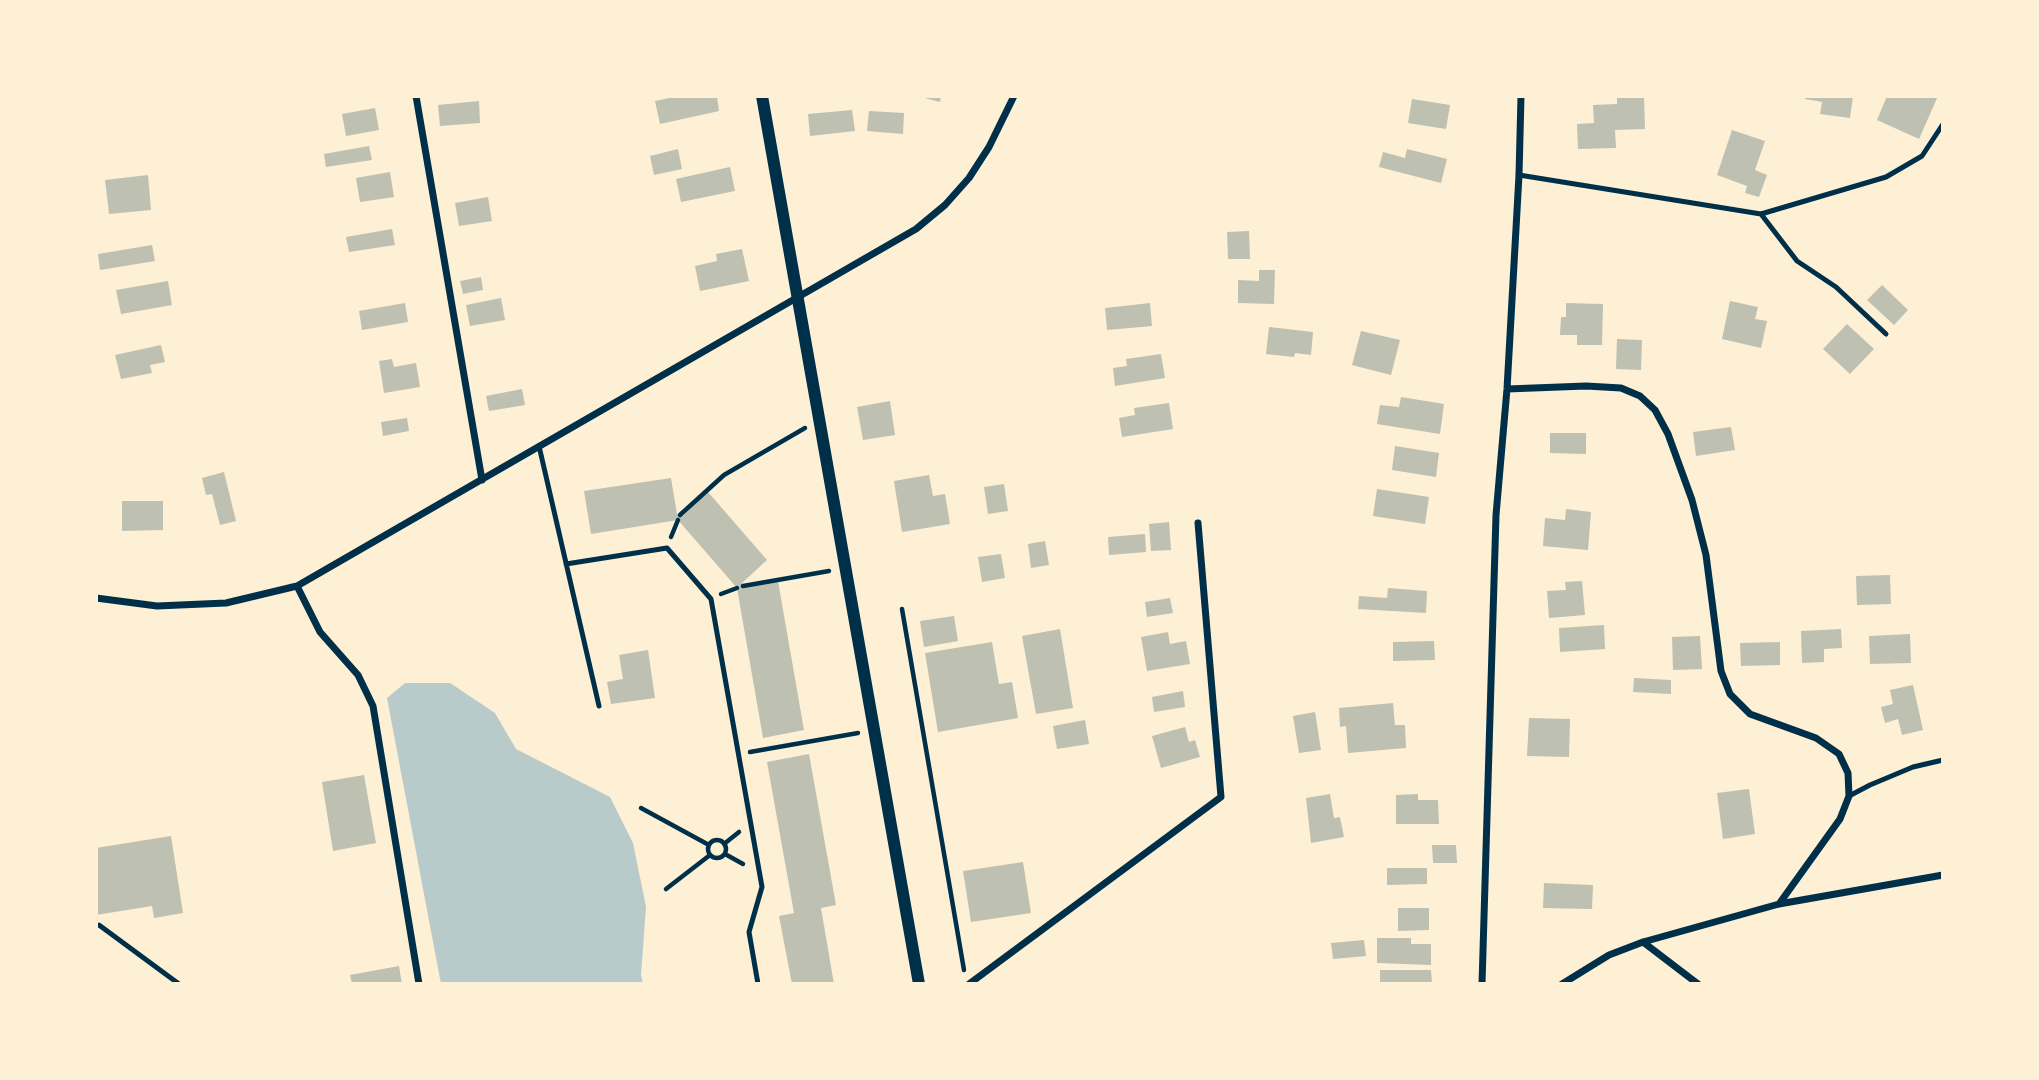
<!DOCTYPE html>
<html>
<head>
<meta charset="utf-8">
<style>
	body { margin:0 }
	#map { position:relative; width:2039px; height:1080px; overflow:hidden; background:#fdf0d5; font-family:Literata,serif }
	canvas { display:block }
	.frame { position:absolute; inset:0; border:98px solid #fdf0d5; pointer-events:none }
</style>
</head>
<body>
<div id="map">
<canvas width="2039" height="1080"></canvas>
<div class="frame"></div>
</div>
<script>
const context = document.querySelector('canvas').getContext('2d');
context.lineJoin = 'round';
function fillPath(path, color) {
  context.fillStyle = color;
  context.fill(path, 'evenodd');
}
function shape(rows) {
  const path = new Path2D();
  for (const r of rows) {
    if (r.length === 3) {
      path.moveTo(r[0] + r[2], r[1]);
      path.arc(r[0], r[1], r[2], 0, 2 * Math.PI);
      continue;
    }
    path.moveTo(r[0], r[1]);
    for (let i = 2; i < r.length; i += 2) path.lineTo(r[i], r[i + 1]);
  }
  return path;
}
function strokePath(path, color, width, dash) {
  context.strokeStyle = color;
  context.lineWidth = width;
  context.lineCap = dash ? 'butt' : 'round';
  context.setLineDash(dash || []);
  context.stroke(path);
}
fillPath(shape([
	[405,683,450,683,495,713,516,749,610,797,633,843,646,907,641,975,643,984,441,984,387,698]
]), '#b9caca');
fillPath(shape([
	[669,96,717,96,719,111,660,124,655,101,669,98],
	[917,96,941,96,940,102],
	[1617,96,1644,96,1645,129,1615,130,1616,148,1578,149,1577,124,1594,123,1593,105,1617,104],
	[1805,96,1853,96,1850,118,1820,114,1822,102,1805,99],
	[1887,96,1938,96,1919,139,1877,120],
	[1412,99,1450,105,1446,129,1408,123],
	[479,101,480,123,440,126,438,105],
	[375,108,379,130,346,136,342,114],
	[852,110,855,131,810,136,808,114],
	[869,111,904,113,903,134,867,131],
	[1732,130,1765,141,1755,170,1767,175,1759,197,1745,193,1747,186,1717,175],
	[369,146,372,160,326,167,324,154],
	[678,149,682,169,654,175,650,156],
	[1407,149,1447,159,1441,183,1379,167,1383,152,1405,158],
	[730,167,735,191,681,202,676,179],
	[390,172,394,197,360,202,356,178],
	[148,175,151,210,109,214,105,180],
	[488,197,492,221,459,226,455,203],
	[392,229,395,245,349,252,346,237],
	[1249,231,1250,259,1228,259,1227,232],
	[152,245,155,261,100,270,98,254],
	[742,249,749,281,700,291,695,266,717,261,716,254],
	[1259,270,1275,270,1274,304,1238,303,1238,280,1259,281],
	[481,277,483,290,463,294,460,281],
	[168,281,172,305,121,314,116,290],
	[1882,285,1908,310,1894,325,1867,300],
	[501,298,505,320,470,326,466,305],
	[1730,301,1758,307,1755,319,1767,321,1761,348,1722,339],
	[405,303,408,322,362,330,359,311],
	[1150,303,1152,326,1107,330,1105,308],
	[1566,303,1603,304,1602,345,1577,345,1577,335,1560,335,1561,317,1566,317],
	[1847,324,1874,349,1850,374,1823,349],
	[1269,327,1313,332,1311,355,1295,353,1294,357,1266,354],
	[1361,331,1400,340,1391,375,1352,365],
	[1617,339,1642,340,1641,370,1616,369],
	[161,345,165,362,150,365,152,373,121,379,115,355],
	[1161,354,1165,378,1115,386,1113,368,1127,366,1126,359],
	[392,359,394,367,416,363,420,387,384,393,379,361],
	[522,389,525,405,489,411,486,396],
	[1401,397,1444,404,1440,434,1377,424,1380,405,1399,407],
	[890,401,895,435,863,440,857,407],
	[1169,403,1173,429,1122,437,1119,418,1135,415,1134,408],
	[407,418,409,431,383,436,381,422],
	[1731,427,1735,450,1696,456,1693,432],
	[1550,433,1586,433,1586,454,1550,453],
	[1395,446,1439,453,1436,477,1392,470],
	[224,472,236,521,220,525,212,494,206,495,202,478],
	[929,475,933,496,945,494,950,524,902,532,894,481],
	[671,478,677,514,683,516,708,492,767,560,742,583,744,587,778,581,804,730,763,738,737,588,678,520,591,534,584,491],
	[1004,484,1008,511,988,514,984,487],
	[1377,489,1429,497,1425,524,1373,516],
	[122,501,163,501,163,530,122,531],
	[1566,509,1591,512,1588,550,1543,546,1545,518,1565,520],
	[1169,522,1171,550,1151,551,1149,524],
	[1145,534,1146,552,1109,555,1108,537],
	[1045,541,1049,565,1031,568,1028,544],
	[1001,554,1005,578,982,582,978,557],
	[1890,575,1891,604,1857,605,1856,576],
	[1582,581,1585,615,1549,618,1547,591,1566,590,1565,582],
	[1388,588,1427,591,1426,613,1358,609,1359,596,1387,598],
	[1170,598,1173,613,1147,617,1145,602],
	[954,616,958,641,924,647,920,621],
	[1604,625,1605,649,1560,652,1559,628],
	[1060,629,1073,708,1036,714,1022,636],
	[1841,629,1842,648,1824,649,1824,662,1802,663,1801,631],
	[1168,632,1170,644,1186,641,1190,664,1147,671,1141,637],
	[1910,634,1911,663,1870,664,1869,636],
	[1700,636,1702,669,1673,670,1672,637],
	[1434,641,1435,660,1393,661,1393,642],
	[992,642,999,684,1012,682,1018,718,938,732,925,653],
	[1780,642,1780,665,1741,666,1740,643],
	[648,650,655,698,611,704,607,682,623,679,619,655],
	[1634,678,1671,680,1671,694,1633,692],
	[1913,685,1923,730,1902,735,1898,719,1885,723,1881,707,1893,704,1890,690],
	[1183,691,1185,707,1154,712,1152,697],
	[1393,703,1395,725,1405,725,1406,748,1348,753,1346,726,1340,727,1339,708],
	[1315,712,1321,750,1299,753,1293,716],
	[1529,718,1570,719,1569,757,1527,756],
	[1085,720,1089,744,1057,749,1053,726],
	[1185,727,1189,742,1195,740,1200,757,1161,768,1152,736],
	[809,754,836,905,821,908,834,984,792,984,779,916,794,913,767,762],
	[364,775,376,843,333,851,322,782],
	[1749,789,1755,834,1723,839,1717,793],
	[1330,794,1334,818,1340,817,1344,837,1311,843,1306,798],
	[1418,794,1418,800,1438,800,1439,824,1396,824,1396,795],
	[171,836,183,913,154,918,152,906,96,915,96,848],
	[1432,845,1456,845,1457,863,1433,863],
	[1023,862,1031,913,971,922,963,871],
	[1387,868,1427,868,1427,884,1387,885],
	[1544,883,1593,885,1592,909,1543,908],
	[1398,908,1429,908,1429,930,1398,931],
	[1377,938,1411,938,1411,944,1431,944,1431,965,1377,963],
	[1364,940,1366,956,1333,959,1331,943],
	[399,966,402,984,352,984,350,975],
	[1380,970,1431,970,1432,984,1380,984]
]), '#bec0b2');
strokePath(shape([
	[680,515,724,475,805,428],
	[671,537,678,520],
	[743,586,829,571],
	[721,594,737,588],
	[902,609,964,970],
	[750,752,858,733],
	[641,808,709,845],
	[717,849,9],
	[724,844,739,832],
	[725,854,743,864],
	[666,889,710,855]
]), '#003049', 4.5);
strokePath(shape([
	[1519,175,1761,214,1886,177,1922,156,1943,124],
	[1761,214,1797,261,1836,287,1886,334],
	[539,446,599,706],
	[566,564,667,548,711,599,762,887,749,932,758,984],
	[1849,796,1870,785,1913,767,1943,760],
	[96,926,99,925,179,984]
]), '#003049', 5);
strokePath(shape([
	[416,96,482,480],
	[1507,389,1586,386,1621,388,1640,396,1655,410,1668,434,1692,500,1706,555,1721,671,1730,694,1750,714,1816,738,1839,754,1848,773,1849,796,1840,819,1779,904],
	[297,586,320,632,358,675,373,706,419,984],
	[96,598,157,606,226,603,297,586,916,229,945,205,969,178,989,147,1014,96],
	[1643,942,1698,984],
	[969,984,1221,797,1198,523],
	[1482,984,1496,515,1507,389,1519,175,1521,96],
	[1562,984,1609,955,1643,942,1779,904,1943,875]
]), '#003049', 7);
strokePath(shape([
	[762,96,919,984]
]), '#003049', 12);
</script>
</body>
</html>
